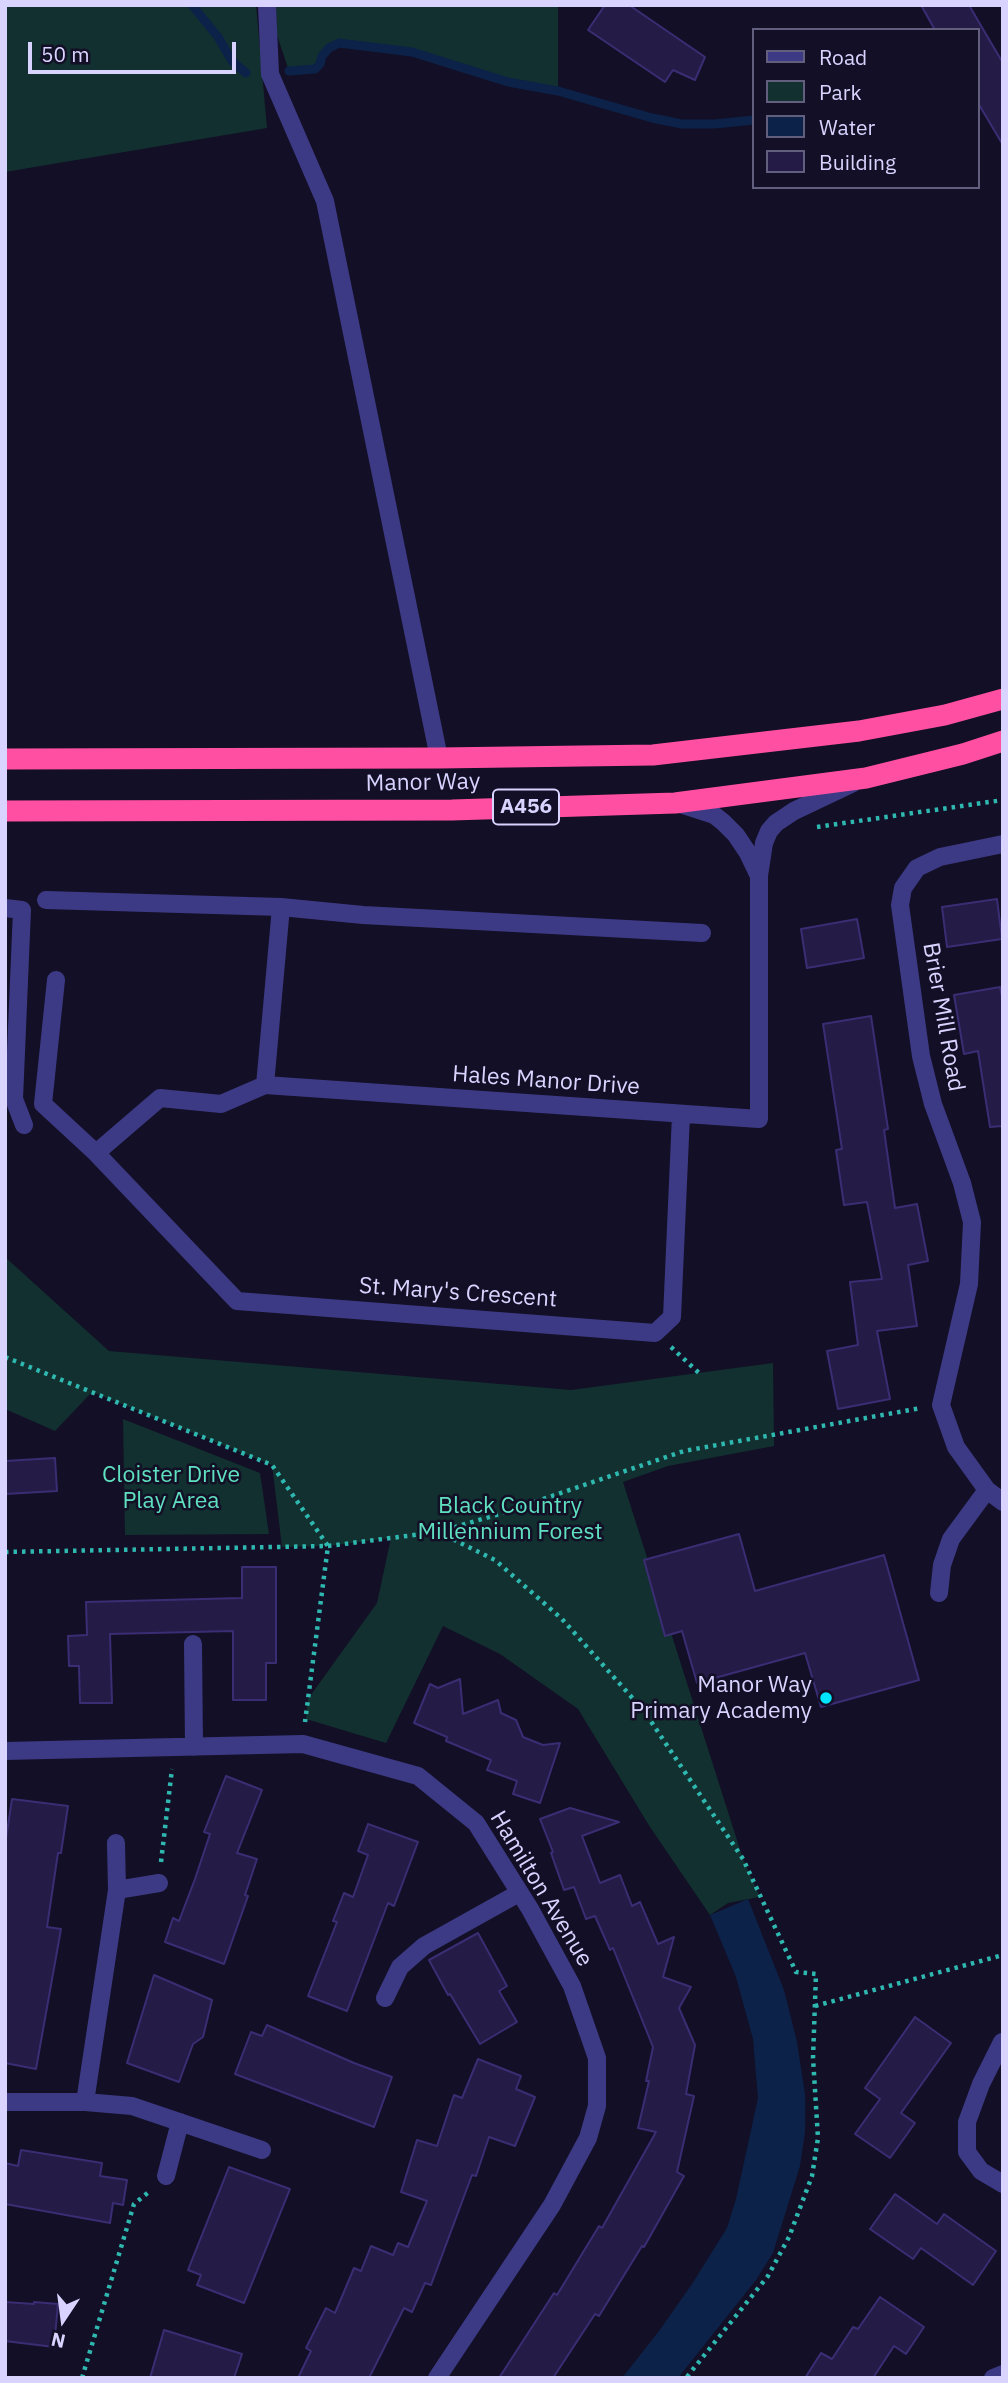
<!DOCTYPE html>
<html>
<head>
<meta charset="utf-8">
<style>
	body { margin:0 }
	#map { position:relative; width:1008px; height:2383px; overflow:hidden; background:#130f26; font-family:"IBM Plex Sans",sans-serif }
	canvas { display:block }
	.frame { position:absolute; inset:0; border:7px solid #d9d4ff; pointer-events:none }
	.legend { position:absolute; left:752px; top:28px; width:228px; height:161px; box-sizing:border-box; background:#130f26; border:2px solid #625e7d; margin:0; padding:9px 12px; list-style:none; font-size:21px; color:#d9d4ff }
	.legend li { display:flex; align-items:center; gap:14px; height:35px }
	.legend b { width:35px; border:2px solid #625e7d }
	.north { position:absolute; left:28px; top:2285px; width:70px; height:70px; -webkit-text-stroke:5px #130f26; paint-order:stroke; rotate:193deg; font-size:19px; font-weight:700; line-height:28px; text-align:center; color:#d9d4ff }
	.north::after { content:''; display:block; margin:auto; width:24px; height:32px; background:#d9d4ff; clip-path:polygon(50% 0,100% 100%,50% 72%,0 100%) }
	.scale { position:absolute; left:28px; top:42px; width:208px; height:32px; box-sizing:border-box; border:4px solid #d9d4ff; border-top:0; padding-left:9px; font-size:21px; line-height:24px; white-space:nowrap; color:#d9d4ff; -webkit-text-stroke:5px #130f26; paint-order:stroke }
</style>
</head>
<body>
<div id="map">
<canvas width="1008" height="2383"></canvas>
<div class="frame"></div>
<ul class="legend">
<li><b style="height:9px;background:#3d3a85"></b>Road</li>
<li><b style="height:19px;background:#12302f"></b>Park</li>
<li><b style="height:19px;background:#0c2248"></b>Water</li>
<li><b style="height:19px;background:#241b47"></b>Building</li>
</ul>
<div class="north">N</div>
<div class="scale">50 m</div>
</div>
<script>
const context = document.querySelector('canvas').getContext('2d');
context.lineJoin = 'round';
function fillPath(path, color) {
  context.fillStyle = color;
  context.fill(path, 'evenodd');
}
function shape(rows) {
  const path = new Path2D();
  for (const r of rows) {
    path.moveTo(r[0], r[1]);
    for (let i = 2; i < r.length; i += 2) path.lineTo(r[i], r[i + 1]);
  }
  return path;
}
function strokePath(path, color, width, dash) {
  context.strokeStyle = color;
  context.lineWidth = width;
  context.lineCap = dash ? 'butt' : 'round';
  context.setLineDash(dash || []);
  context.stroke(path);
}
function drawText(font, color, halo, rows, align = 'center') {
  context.font = font + ' "IBM Plex Sans",sans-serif';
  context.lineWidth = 5;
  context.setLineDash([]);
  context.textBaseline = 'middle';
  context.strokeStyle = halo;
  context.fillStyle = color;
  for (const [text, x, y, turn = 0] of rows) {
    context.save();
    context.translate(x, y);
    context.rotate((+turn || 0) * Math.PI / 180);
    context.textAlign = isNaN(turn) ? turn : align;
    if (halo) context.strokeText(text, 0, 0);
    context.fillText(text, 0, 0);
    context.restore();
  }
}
fillPath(shape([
	[5,5,256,5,267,128,5,172],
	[276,5,558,5,558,91,508,82,412,52,340,43,328,48,322,56,320,64,315,69,289,71,277,35],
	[5,1257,109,1351,571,1390,773,1363,774,1446,668,1466,623,1482,743,1859,760,1897,728,1903,710,1915,650,1827,578,1709,500,1654,443,1626,386,1743,306,1719,308,1699,377,1603,391,1538,328,1546,282,1547,272,1465,92,1392,55,1431,5,1409],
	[123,1419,260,1473,269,1534,125,1535]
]), '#12302f');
fillPath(shape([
	[748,1899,784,1990,797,2042,805,2094,805,2132,800,2166,773,2253,756,2280,678,2378,622,2378,659,2331,692,2284,727,2228,736,2199,758,2098,753,2039,736,1977,710,1915]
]), '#0c2248');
strokePath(shape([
	[192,5,218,37,232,61,246,73],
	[289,71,315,69,320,64,322,56,329,48,339,43,412,52,508,82,558,91,652,118,682,124,715,124,754,120]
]), '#0c2248', 9);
const building = shape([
	[605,5,629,5,705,57,695,80,673,70,665,82,588,30,605,5],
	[921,5,969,5,980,24,1003,63,1003,145,978,103,978,30,935,30,921,5],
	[997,899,1002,939,947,947,942,907,997,899],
	[857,919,864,958,807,968,801,929,857,919],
	[1000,987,1003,1002,1003,1126,990,1127,978,1051,964,1054,954,995,1000,987],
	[871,1016,888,1129,884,1130,895,1208,917,1204,928,1261,908,1265,917,1326,877,1331,890,1399,838,1409,827,1351,858,1345,850,1282,882,1279,867,1202,844,1205,836,1150,842,1149,823,1024,871,1016],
	[55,1458,57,1491,5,1494,5,1461,55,1458],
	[739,1534,755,1591,884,1555,919,1680,821,1707,805,1653,697,1683,682,1631,665,1636,644,1560,739,1534],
	[242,1567,276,1567,276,1663,266,1663,266,1700,233,1700,233,1631,110,1634,112,1703,80,1703,79,1666,69,1666,68,1636,87,1635,86,1602,242,1598,242,1567],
	[460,1679,463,1714,498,1700,501,1713,516,1720,523,1737,543,1745,560,1743,540,1803,513,1794,517,1781,487,1770,491,1760,446,1741,447,1737,414,1723,430,1684,438,1688,460,1679],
	[226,1776,262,1790,237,1853,257,1859,245,1895,248,1896,224,1964,165,1942,173,1918,179,1921,195,1879,210,1834,204,1832,226,1776],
	[12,1799,68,1806,61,1853,58,1853,47,1927,61,1929,36,2069,5,2063,5,1845,12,1799],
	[570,1808,619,1822,582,1836,600,1883,620,1875,632,1906,640,1902,658,1944,674,1937,663,1977,691,1987,679,2008,695,2045,686,2094,694,2096,677,2172,684,2176,644,2247,642,2246,599,2316,595,2314,553,2378,499,2378,554,2293,557,2295,599,2226,602,2228,656,2132,638,2128,649,2081,646,2081,653,2047,613,1948,610,1950,595,1916,586,1919,574,1887,564,1890,551,1853,553,1852,540,1819,570,1808],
	[368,1824,418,1842,394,1906,388,1903,347,2011,308,1996,337,1922,333,1921,344,1893,353,1897,368,1855,358,1851,368,1824],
	[478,1933,507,1986,499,1991,517,2022,480,2044,450,1994,448,1995,429,1960,478,1933],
	[154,1975,212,2000,203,2037,193,2044,179,2082,127,2063,154,1975],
	[915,2017,951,2043,901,2113,915,2123,890,2158,855,2134,880,2099,865,2088,915,2017],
	[267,2025,354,2063,392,2077,374,2127,235,2074,251,2032,262,2036,267,2025],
	[478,2059,521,2076,516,2089,535,2097,515,2146,489,2137,476,2176,472,2175,431,2285,425,2283,412,2312,404,2308,369,2378,298,2378,311,2351,306,2348,326,2308,335,2313,354,2268,361,2271,371,2246,393,2255,398,2243,408,2247,427,2201,401,2192,417,2140,437,2146,454,2095,462,2098,478,2059],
	[21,2150,102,2163,100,2176,127,2180,123,2205,113,2203,110,2223,5,2204,5,2163,18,2166,21,2150],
	[229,2167,290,2189,244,2303,197,2285,201,2275,188,2270,229,2167],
	[895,2194,937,2224,944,2214,996,2251,973,2285,921,2248,913,2259,870,2229,895,2194],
	[880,2297,924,2327,906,2354,894,2346,873,2378,805,2378,821,2353,832,2359,853,2327,858,2329,880,2297],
	[5,2302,34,2304,34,2302,58,2304,54,2347,5,2341,5,2302],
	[164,2330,242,2354,234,2378,150,2378,164,2330]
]);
fillPath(building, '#241b47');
strokePath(building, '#3b2d73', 2);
strokePath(shape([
	[817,827,1003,800],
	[671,1347,699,1373],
	[5,1357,272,1465,328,1546,305,1722],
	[438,1532,495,1560,562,1619,644,1711,743,1859,796,1972,816,1974,813,2058,818,2138,812,2176,789,2237,768,2276,686,2378],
	[5,1552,328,1546,438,1532,496,1515,684,1451,921,1408],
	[161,1862,172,1769],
	[815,2006,1003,1955],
	[82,2378,134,2204,150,2191]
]), '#2fb8b0', 4.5, [3.5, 5]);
strokePath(shape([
	[267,5,270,74,325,201,439,758],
	[677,803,714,815,723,822,736,835,748,853,759,876],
	[1003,844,940,857,917,868,903,888,900,905,921,1056,933,1104,962,1183,972,1222,969,1284,941,1405,956,1447,987,1490,1003,1502],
	[46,900,281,907],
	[5,908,22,910,14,1099,24,1125],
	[702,933,363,915,281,907,265,1085,759,1119,759,876,764,843,769,831,776,823,794,811,853,783],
	[56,980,43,1104,96,1153],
	[265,1085,221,1104,160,1098,96,1153,237,1301,655,1333,672,1317,681,1115],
	[939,1593,942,1565,951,1539,987,1490],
	[193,1644,194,1747],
	[5,1751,303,1744,418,1776,476,1823,530,1909,572,1986,597,2058,597,2106,588,2138,552,2205,437,2378],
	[117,1890,159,1883],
	[385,1998,400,1967,424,1946,519,1893],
	[1002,2042,981,2084,967,2122,967,2152,981,2171,1003,2184],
	[5,2102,85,2102,132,2106,262,2150],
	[85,2102,117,1890,116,1843],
	[166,2176,180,2122],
	[993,2378,1003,2374]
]), '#3d3a85', 18);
strokePath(shape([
	[5,759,439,758,653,755,859,731,945,715,1003,699],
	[5,811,452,810,675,803,866,778,963,754,1003,741]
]), '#ff4fa3', 21);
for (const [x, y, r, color] of [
	[826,1698,7,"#00e5ff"]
]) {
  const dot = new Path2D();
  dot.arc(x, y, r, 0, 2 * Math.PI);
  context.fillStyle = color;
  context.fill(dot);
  strokePath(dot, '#130f26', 2.5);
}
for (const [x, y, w] of [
	[526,807,66]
]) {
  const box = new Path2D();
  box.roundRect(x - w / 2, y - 17.5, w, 35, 5);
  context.fillStyle = '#130f26';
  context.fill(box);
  strokePath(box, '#d9d4ff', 2);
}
drawText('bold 21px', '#d9d4ff', null, [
	["A456",526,807]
]);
drawText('23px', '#d9d4ff', '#130f26', [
	["Manor Way",423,783,-1],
	["Brier Mill Road",943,1017,80],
	["Hales Manor Drive",546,1081,4],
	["St. Mary's Crescent",458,1293,4],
	["Hamilton Avenue",541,1889,59]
]);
drawText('23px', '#5fe0c0', '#130f26', [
	["Cloister Drive",171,1475],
	["Play Area",171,1501],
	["Black Country",510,1506],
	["Millennium Forest",510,1532]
]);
drawText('23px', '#d9d4ff', '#130f26', [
	["Manor Way",812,1685],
	["Primary Academy",812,1711]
], 'right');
</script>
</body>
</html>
